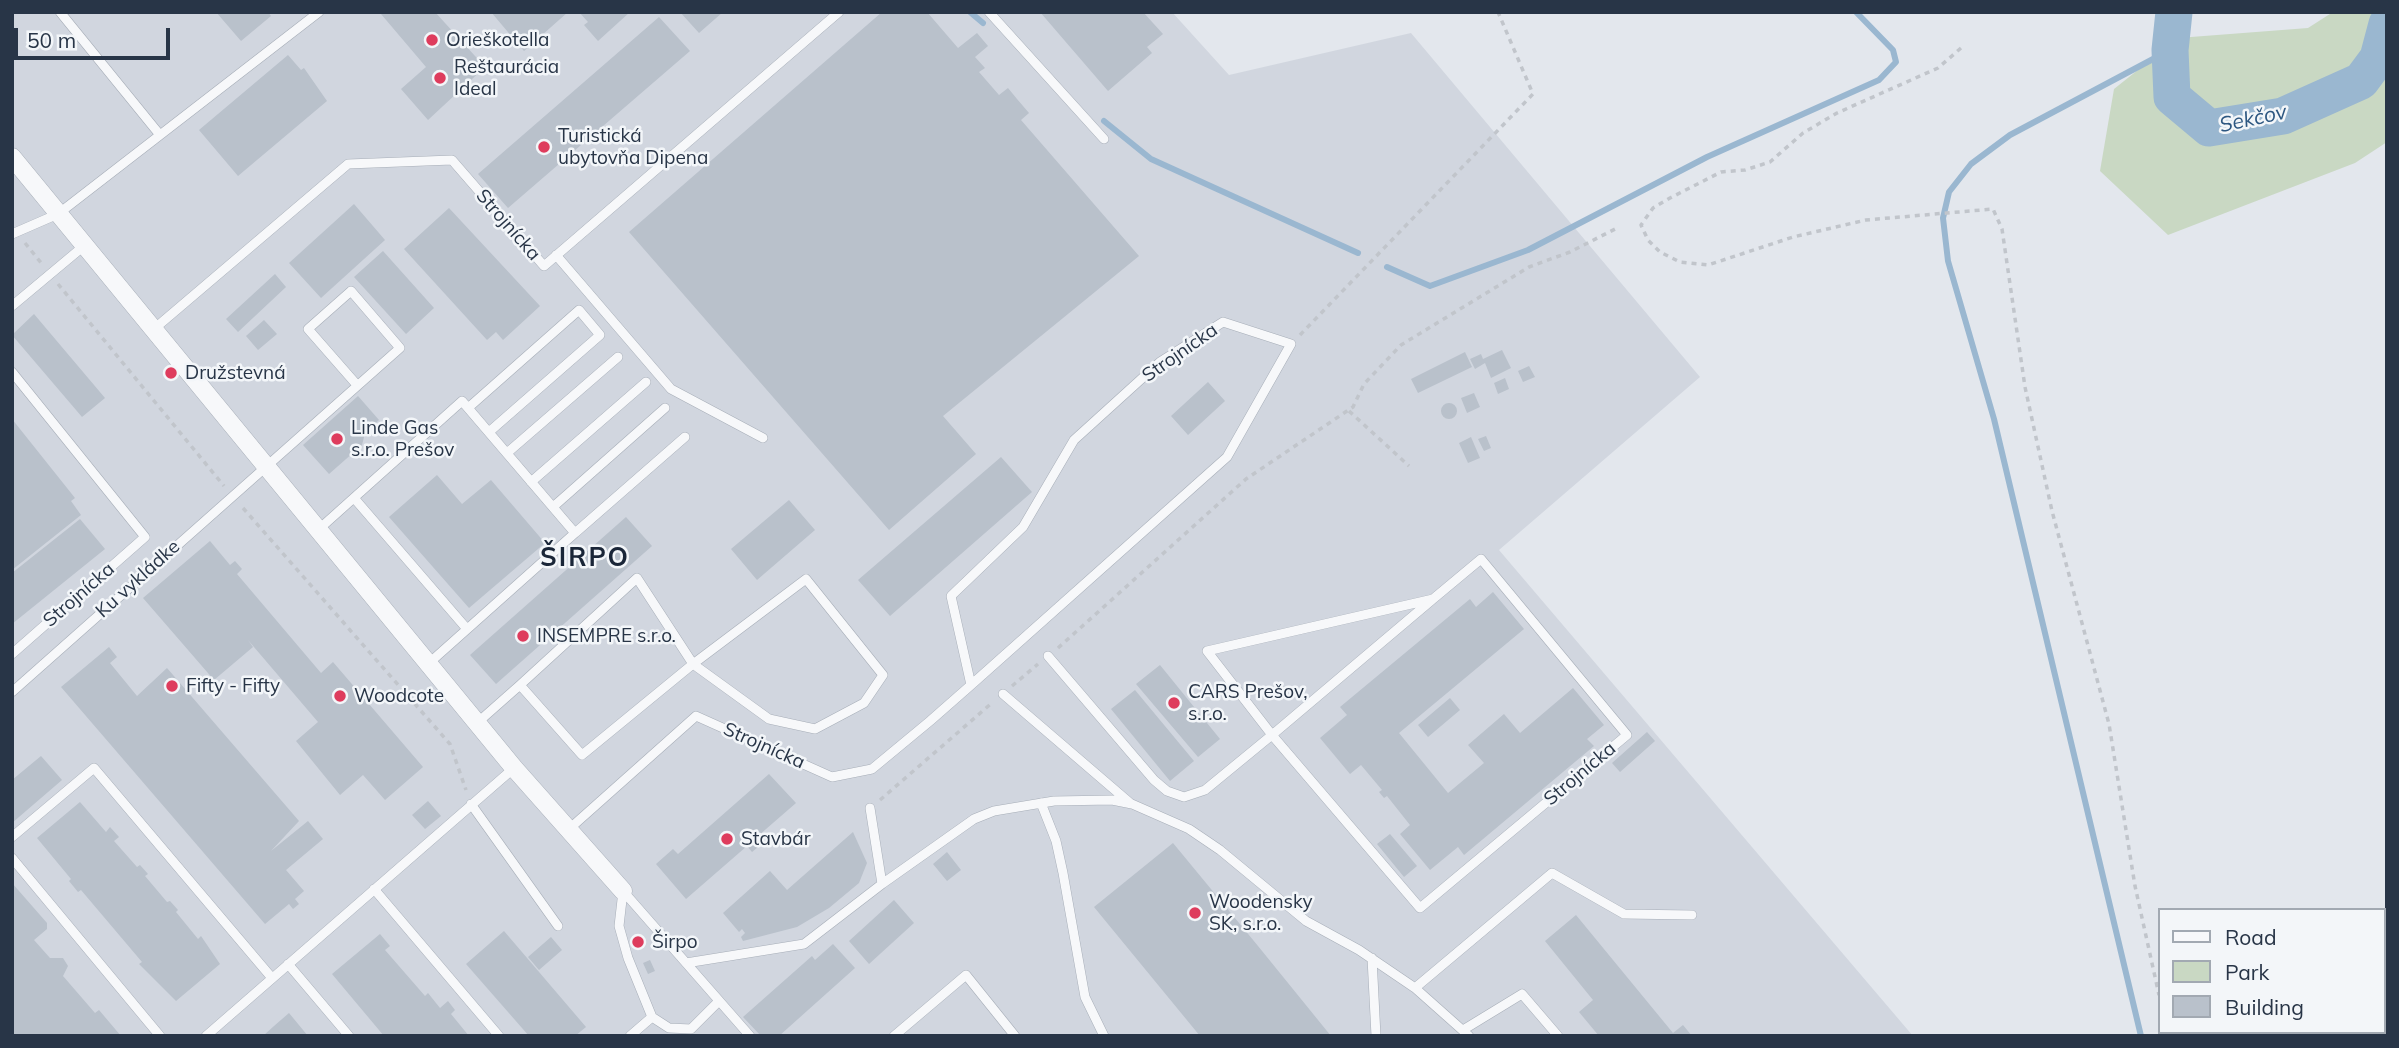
<!DOCTYPE html>
<html>
<head>
<meta charset="utf-8">
<style>
	body { margin:0 }
	#map { position:relative; width:2399px; height:1048px; overflow:hidden; background:#e3e7ed; font-family:Mulish,sans-serif }
	canvas { display:block }
	.frame { position:absolute; inset:0; border:14px solid #283547; pointer-events:none }
	.legend { position:absolute; left:2158px; top:908px; width:228px; height:126px; box-sizing:border-box; background:#f3f6f9; border:2px solid #a2a9b2; margin:0; padding:9px 12px; list-style:none; font-size:21px; color:#283547 }
	.legend li { display:flex; align-items:center; gap:14px; height:35px }
	.legend b { width:35px; border:2px solid #a2a9b2 }
	.scale { position:absolute; left:14px; top:28px; width:156px; height:32px; box-sizing:border-box; border:4px solid #283547; border-top:0; padding-left:9px; font-size:21px; line-height:24px; white-space:nowrap; color:#283547; -webkit-text-stroke:5px #f3f6f9; paint-order:stroke }
</style>
</head>
<body>
<div id="map">
<canvas width="2399" height="1048"></canvas>
<div class="frame"></div>
<ul class="legend">
<li><b style="height:9px;background:#f7f8fa"></b>Road</li>
<li><b style="height:19px;background:#c9d8c3"></b>Park</li>
<li><b style="height:19px;background:#b9c1cb"></b>Building</li>
</ul>
<div class="scale">50 m</div>
</div>
<script>
const context = document.querySelector('canvas').getContext('2d');
context.lineJoin = 'round';
function fillPath(path, color) {
  context.fillStyle = color;
  context.fill(path, 'evenodd');
}
function shape(rows) {
  const path = new Path2D();
  for (const r of rows) {
    if (r.length === 3) {
      path.moveTo(r[0] + r[2], r[1]);
      path.arc(r[0], r[1], r[2], 0, 2 * Math.PI);
      continue;
    }
    path.moveTo(r[0], r[1]);
    for (let i = 2; i < r.length; i += 2) path.lineTo(r[i], r[i + 1]);
  }
  return path;
}
function strokePath(path, color, width, dash) {
  context.strokeStyle = color;
  context.lineWidth = width;
  context.lineCap = dash ? 'butt' : 'round';
  context.setLineDash(dash || []);
  context.stroke(path);
}
function drawText(font, color, halo, rows, align = 'center') {
  context.font = font + ' Mulish,sans-serif';
  context.lineWidth = 5;
  context.setLineDash([]);
  context.textBaseline = 'middle';
  context.strokeStyle = halo;
  context.fillStyle = color;
  for (const [text, x, y, turn = 0] of rows) {
    context.save();
    context.translate(x, y);
    context.rotate((+turn || 0) * Math.PI / 180);
    context.textAlign = isNaN(turn) ? turn : align;
    if (halo) context.strokeText(text, 0, 0);
    context.fillText(text, 0, 0);
    context.restore();
  }
}
fillPath(shape([
	[12,12,1172,12,1229,75,1411,33,1700,377,1499,550,1913,1036,12,1036]
]), '#d1d6df');
fillPath(shape([
	[2333,12,2387,12,2387,142,2355,163,2168,235,2100,171,2114,89,2178,38,2308,28]
]), '#c9d8c3');
strokePath(shape([
	[970,12,983,23],
	[1104,121,1151,159,1358,253],
	[1387,267,1430,286,1528,250,1707,157,1879,80,1896,62,1893,50,1856,12],
	[2141,1036,1994,419,1948,261,1943,218,1949,192,1971,164,2010,135,2170,50]
]), '#9ab7d0', 6);
strokePath(shape([
	[2174,12,2170,50,2172,97,2209,128,2283,116,2361,81,2378,58,2387,24]
]), '#9ab7d0', 37);
fillPath(shape([
	[216,12,268,12,271,16,241,41],
	[383,12,435,12,485,67,428,120,401,89,426,67,381,14],
	[491,12,568,12,524,51],
	[579,12,630,12,598,41,584,25,588,22],
	[680,12,723,12,699,33],
	[882,12,927,12,958,48,977,33,988,46,975,57,985,68,979,72,999,95,1008,88,1017,99,1029,113,1021,120,1139,256,943,416,976,454,889,530,629,232],
	[1040,12,1143,12,1163,34,1147,47,1152,53,1108,91],
	[659,17,690,51,508,208,478,174],
	[288,55,301,70,304,68,327,101,238,176,199,130],
	[354,204,385,240,321,298,289,263],
	[449,208,540,306,503,340,496,332,487,340,404,249],
	[383,251,434,308,406,334,354,277],
	[275,274,286,287,238,332,226,319],
	[34,314,105,398,82,417,12,335],
	[264,320,277,334,258,350,246,336],
	[1502,350,1511,368,1491,378,1485,363,1475,369,1470,359,1481,354,1483,359],
	[1465,352,1472,367,1418,393,1411,379],
	[1529,366,1535,377,1523,382,1518,371],
	[1505,378,1509,389,1498,394,1494,383],
	[1208,382,1225,401,1188,435,1171,416],
	[1474,393,1480,407,1467,413,1461,398],
	[358,396,379,420,365,433,362,445,329,474,303,445],
	[1449,411,8],
	[12,419,75,498,71,501,81,515,12,570],
	[1486,436,1491,448,1484,451,1478,439],
	[1471,437,1480,458,1468,463,1459,443],
	[1001,457,1032,492,890,616,858,580],
	[437,475,462,504,491,480,545,543,469,608,389,517],
	[789,500,815,530,757,580,731,549],
	[626,517,652,546,496,684,470,655],
	[80,519,105,549,12,624,12,573],
	[210,541,230,565,235,561,242,569,237,574,321,673,333,662,423,767,385,800,363,775,340,795,296,741,318,722,248,640,253,647,214,680,143,598],
	[1493,592,1524,629,1399,733,1448,793,1484,763,1468,745,1504,714,1520,733,1573,688,1604,725,1587,739,1594,746,1464,855,1458,847,1430,870,1400,834,1410,825,1387,796,1384,798,1379,792,1382,790,1361,765,1350,774,1320,738,1347,715,1340,707,1470,599,1476,607],
	[109,647,117,657,110,663,137,696,167,668,299,821,271,851,308,821,323,839,286,870,304,891,295,899,299,904,293,909,289,904,265,924,61,687],
	[1160,665,1220,739,1198,757,1136,684],
	[1135,690,1194,761,1170,781,1111,709],
	[1450,698,1460,710,1428,737,1418,725],
	[1647,732,1655,741,1620,772,1612,763],
	[41,756,62,780,12,823,12,780],
	[769,774,796,803,758,836,763,843,752,852,747,846,686,899,656,864,673,849,678,854],
	[428,801,441,816,425,829,412,815],
	[80,802,106,832,110,827,119,837,114,841,137,867,140,865,148,874,145,876,167,902,170,901,178,910,176,912,198,939,201,936,220,964,176,1001,139,964,142,962,81,890,78,892,69,881,71,879,37,838],
	[853,832,867,863,859,883,829,908,797,927,743,941,741,937,745,933,742,929,739,932,723,913,770,871,787,890],
	[1390,834,1417,866,1404,877,1377,844],
	[1173,843,1258,946,1331,1036,1200,1036,1094,907],
	[947,852,961,870,947,881,933,864],
	[12,883,47,923,47,929,34,940,50,958,63,958,68,966,63,976,95,1013,99,1010,121,1036,12,1036],
	[894,900,914,923,869,964,849,941],
	[1576,915,1673,1033,1683,1025,1692,1036,1599,1036,1579,1012,1593,1000,1545,941],
	[504,931,586,1027,575,1036,529,1036,466,964],
	[380,934,390,946,385,950,425,996,428,993,440,1008,448,1001,455,1010,451,1014,469,1036,384,1036,332,974],
	[551,937,562,950,539,970,528,957],
	[833,944,855,968,779,1036,761,1036,743,1017,812,956,815,960],
	[650,960,655,971,648,974,643,963],
	[289,1013,308,1036,263,1036,274,1026]
]), '#b9c1cb');
const lane = shape([
	[60,12,160,135],
	[989,12,1104,139],
	[12,234,58,214,319,12],
	[556,255,671,389,763,438],
	[12,306,85,245],
	[154,329,348,164,452,160,544,266,839,12],
	[12,372,145,537,12,654],
	[468,408,579,310,600,335,489,432],
	[507,453,618,357],
	[531,482,646,382],
	[354,498,467,629],
	[553,507,665,408],
	[318,530,462,401,575,533,428,664],
	[575,533,685,437],
	[1048,656,1154,780,1167,791,1184,797,1205,790,1272,735,1433,599,1481,559,1627,735,1420,908,1272,735,1207,651,1433,599],
	[12,692,400,348,351,291,308,329,357,385],
	[1003,694,1130,803],
	[477,723,520,685,637,578,693,664,769,719,815,729,864,703,883,675,806,579,693,664,582,755,520,685],
	[1041,803,1056,841,1063,873,1085,997,1104,1036],
	[471,804,558,926],
	[568,830,696,716,832,777,872,769,930,721,971,685,1227,457,1291,344,1223,322,1160,362,1074,440,1023,527,951,596,971,685],
	[12,837,94,768,272,978],
	[12,858,160,1036],
	[882,884,974,819,994,811,1054,801,1112,800,1132,804,1189,829,1220,850,1306,921,1359,950,1415,988,1469,1036],
	[374,889,499,1036],
	[623,891,619,926,628,958,652,1017,669,1028,691,1029,718,1002],
	[623,891,750,1036],
	[1372,958,1376,1036],
	[686,963,804,944,882,884,870,808],
	[288,964,349,1036],
	[1415,988,1552,873,1624,914,1692,915],
	[1463,1030,1522,994,1558,1036],
	[206,1036,514,768],
	[630,1036,652,1017],
	[894,1036,966,975,1015,1036]
]);
const street = shape([
	[12,157,514,768,623,891]
]);
strokePath(lane, '#a7aeb8', 10);
strokePath(street, '#a7aeb8', 19);
strokePath(shape([
	[1961,48,1938,68,1837,113,1803,133,1770,162,1745,170,1721,172,1670,198,1653,208,1641,225,1648,240,1660,252,1680,262,1708,265,1793,237,1866,220,1993,209,2002,229,2025,387,2052,511,2109,724,2135,886,2159,995],
	[25,243,42,264],
	[58,284,224,486],
	[1300,335,1533,94,1498,12],
	[1349,411,1409,466],
	[243,508,450,744,466,790],
	[1058,648,1246,479,1353,407,1364,384,1401,345,1529,267,1570,252,1619,227],
	[1012,686,1038,664],
	[880,800,993,702],
	[2168,1032,2168,1036]
]), '#c1c5cb', 3.5, [5, 5]);
strokePath(lane, '#f7f8fa', 9);
strokePath(street, '#f7f8fa', 18);
for (const [x, y, r, color] of [
	[432,40,7,"#de3c5d"],
	[440,78,7,"#de3c5d"],
	[544,147,7,"#de3c5d"],
	[171,373,7,"#de3c5d"],
	[337,439,7,"#de3c5d"],
	[523,636,7,"#de3c5d"],
	[172,686,7,"#de3c5d"],
	[340,696,7,"#de3c5d"],
	[1174,703,7,"#de3c5d"],
	[727,839,7,"#de3c5d"],
	[1195,913,7,"#de3c5d"],
	[638,942,7,"#de3c5d"]
]) {
  const dot = new Path2D();
  dot.arc(x, y, r, 0, 2 * Math.PI);
  context.fillStyle = color;
  context.fill(dot);
  strokePath(dot, '#f3f6f9', 2.5);
}
drawText('19px', '#283547', '#f3f6f9', [
	["Orieškotella",446,40],
	["Reštaurácia",454,67],
	["Ideal",454,89],
	["Turistická",558,136],
	["ubytovňa Dipena",558,158],
	["Družstevná",185,373],
	["Linde Gas",351,428],
	["s.r.o. Prešov",351,450],
	["INSEMPRE s.r.o.",537,636],
	["Fifty - Fifty",186,686],
	["CARS Prešov,",1188,692],
	["s.r.o.",1188,714],
	["Woodcote",354,696],
	["Stavbár",741,839],
	["Woodensky",1209,902],
	["SK, s.r.o.",1209,924],
	["Širpo",652,942]
], 'left');
drawText('19px', '#283547', '#f3f6f9', [
	["Strojnícka",508,225,49],
	["Strojnícka",1180,353,-35],
	["Ku vykládke",138,579,-42],
	["Strojnícka",79,595,-41],
	["Strojnícka",764,746,24],
	["Strojnícka",1580,774,-40]
]);
drawText('italic 21px', '#2d5781', '#f3f6f9', [
	["Sekčov",2253,119,-12]
]);
context.letterSpacing = '2px';
drawText('bold 26px', '#1a2638', '#f3f6f9', [
	["ŠIRPO",585,558]
]);
context.letterSpacing = '0px';
</script>
</body>
</html>
